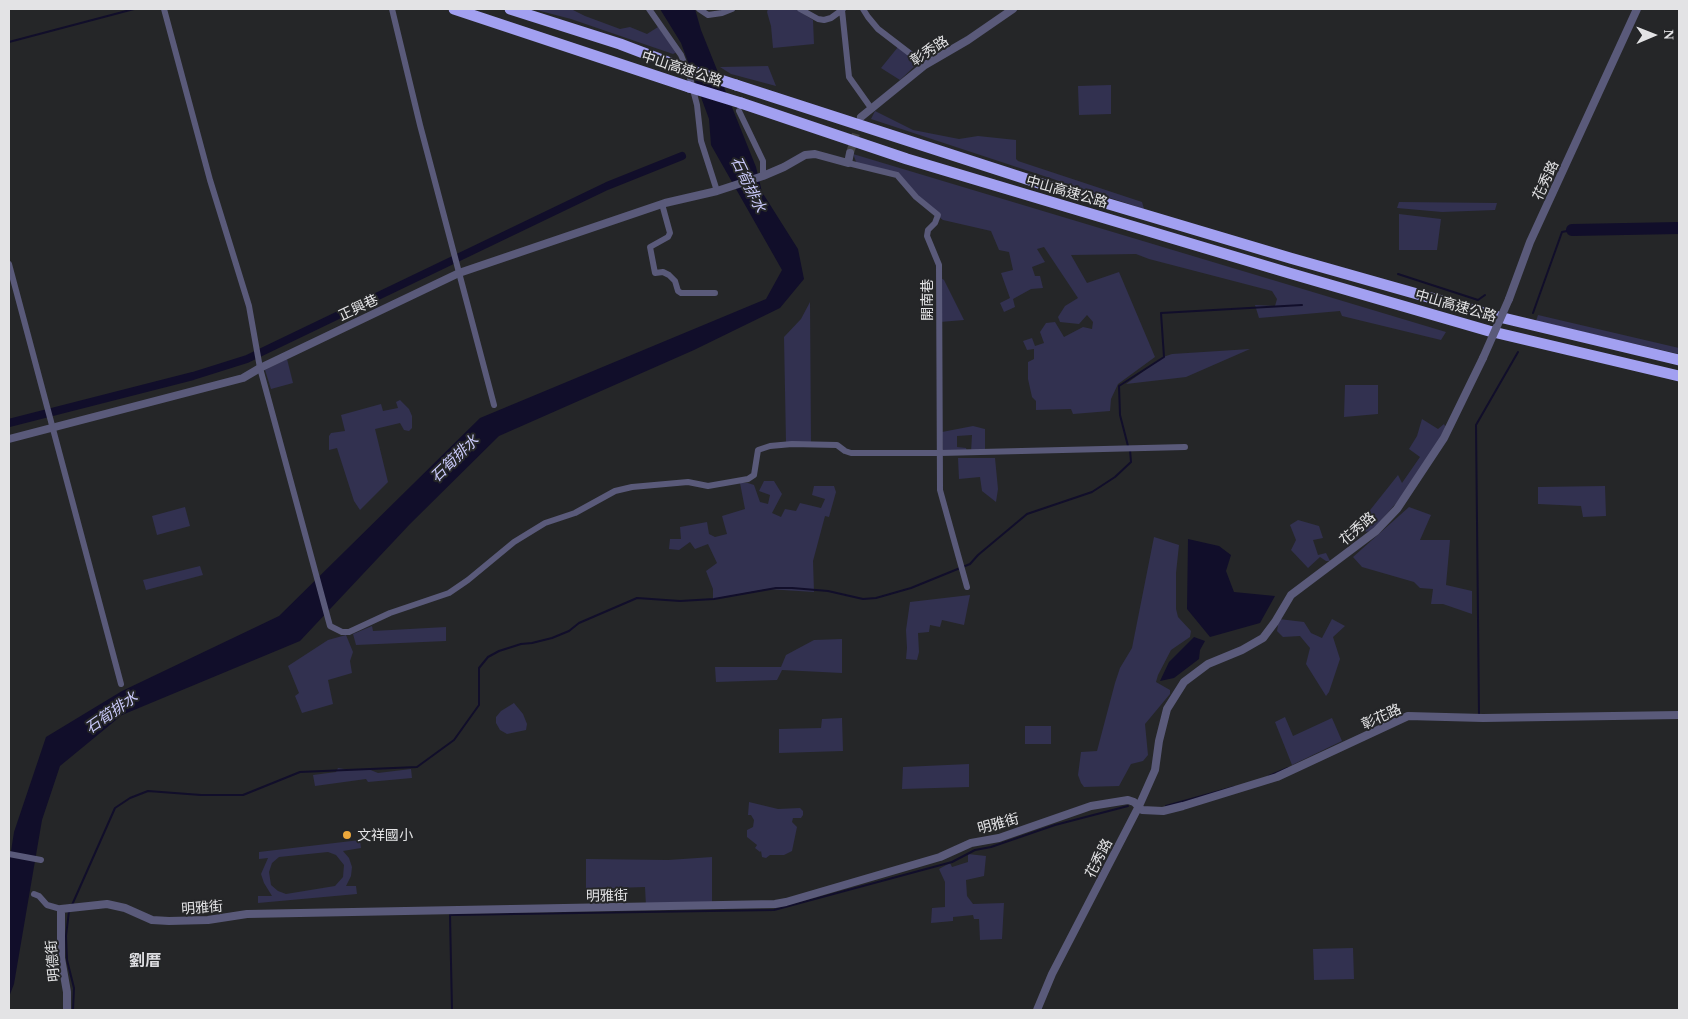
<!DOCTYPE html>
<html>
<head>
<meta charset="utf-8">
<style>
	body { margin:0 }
	#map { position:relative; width:1688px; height:1019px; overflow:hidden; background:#252628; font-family:Georgia,serif }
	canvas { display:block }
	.frame { position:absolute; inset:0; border:10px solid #e3e3e5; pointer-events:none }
	.north { position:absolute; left:1628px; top:10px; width:50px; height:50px; -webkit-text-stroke:4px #252628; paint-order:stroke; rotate:89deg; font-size:14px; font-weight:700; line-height:20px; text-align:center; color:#e3e3e5 }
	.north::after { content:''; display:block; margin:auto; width:18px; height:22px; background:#e3e3e5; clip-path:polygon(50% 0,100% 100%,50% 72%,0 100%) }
</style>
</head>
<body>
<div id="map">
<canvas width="1688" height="1019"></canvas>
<div class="frame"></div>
<div class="north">N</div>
</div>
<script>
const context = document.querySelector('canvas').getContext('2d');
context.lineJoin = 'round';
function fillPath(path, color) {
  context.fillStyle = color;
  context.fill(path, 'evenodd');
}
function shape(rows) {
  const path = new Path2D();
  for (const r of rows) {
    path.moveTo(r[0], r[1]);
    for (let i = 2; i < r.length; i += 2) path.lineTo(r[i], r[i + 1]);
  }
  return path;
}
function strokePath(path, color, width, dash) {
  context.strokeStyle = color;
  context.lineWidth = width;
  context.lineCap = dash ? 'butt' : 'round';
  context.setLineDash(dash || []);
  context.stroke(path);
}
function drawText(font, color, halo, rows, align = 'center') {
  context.font = font + ' Georgia,"Noto Sans TC",serif';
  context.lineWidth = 4;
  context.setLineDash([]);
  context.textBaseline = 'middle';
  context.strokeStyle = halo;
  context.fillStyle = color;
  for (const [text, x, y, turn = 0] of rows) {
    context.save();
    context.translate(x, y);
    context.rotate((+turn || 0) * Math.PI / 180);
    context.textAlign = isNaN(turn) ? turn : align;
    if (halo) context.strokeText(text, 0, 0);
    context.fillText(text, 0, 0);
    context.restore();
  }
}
fillPath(shape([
	[533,9,571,9,585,16,620,29,630,27,647,34,658,27,677,52,673,54,571,19],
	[768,9,797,10,813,20,814,44,773,48,771,26,767,12],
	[898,47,918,63,900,80,881,68],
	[768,66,776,86,731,74,720,67],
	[1111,85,1111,114,1079,115,1078,86],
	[875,111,913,130,959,139,978,136,1016,140,1016,159,1018,161,1142,202,1144,209,871,119],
	[853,154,1446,332,1441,340,1342,316,1340,311,1259,318,1255,305,1275,306,1277,299,1272,291,1149,259,1136,254,1071,255,1087,283,1119,272,1155,357,1118,384,1111,399,1110,411,1073,414,1071,409,1036,410,1036,401,1032,397,1028,379,1028,362,1034,359,1034,349,1027,350,1023,341,1032,338,1035,346,1044,343,1040,332,1046,323,1055,322,1064,337,1083,327,1092,329,1093,322,1087,315,1079,324,1060,322,1058,317,1065,306,1078,298,1044,247,1037,249,1045,262,1032,267,1035,276,1040,276,1043,288,1031,289,1013,299,1015,307,1004,312,1000,303,1010,298,1001,273,1013,270,1009,252,999,250,991,231,943,220,924,206,896,175,857,164],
	[1399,202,1497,203,1495,210,1442,212,1397,208],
	[1399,214,1441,219,1437,250,1399,250],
	[941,278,944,280,964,320,940,322],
	[810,302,811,444,786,443,784,337,801,319],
	[1538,315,1679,348,1679,354,1536,321],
	[1250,349,1186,377,1126,384,1163,357,1172,354],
	[287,359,293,383,271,389,265,370],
	[1345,385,1378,385,1378,414,1344,417],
	[400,400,409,409,412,416,412,428,409,431,404,430,400,423,375,429,388,482,360,510,354,501,337,448,329,450,329,436,331,433,345,431,341,415,381,404,383,411,398,408,396,402],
	[1422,419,1438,429,1444,424,1446,428,1431,457,1398,501,1372,531,1364,532,1367,514,1398,475,1402,483,1420,457,1409,449,1417,436],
	[973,426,985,429,985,452,971,452,972,435,957,436,957,447,966,448,967,452,945,452,943,450,942,432],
	[958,458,995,458,998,489,996,502,982,491,980,477,959,479],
	[764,481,774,481,782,494,772,513,781,517,785,509,796,511,800,503,821,508,825,499,812,495,814,486,834,486,836,492,829,517,825,516,813,561,814,592,767,589,713,599,713,589,706,571,717,563,708,544,695,549,690,542,679,550,669,549,670,539,681,539,680,527,707,522,709,534,715,537,727,534,722,516,745,509,740,483,748,483,754,485,760,502,768,504,770,495,759,491],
	[1605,486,1606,516,1583,517,1581,506,1538,504,1538,487],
	[185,507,190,526,157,535,152,516],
	[1409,507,1431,515,1420,540,1450,540,1446,585,1472,591,1472,614,1443,604,1431,604,1433,589,1420,588,1414,582,1362,567,1353,557],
	[1298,520,1319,526,1323,538,1313,540,1318,555,1326,553,1330,561,1326,561,1320,557,1308,568,1291,550,1296,540,1290,525],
	[1154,537,1179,545,1176,573,1176,609,1178,617,1191,631,1190,637,1171,650,1158,675,1156,682,1170,690,1170,694,1145,724,1148,755,1143,761,1131,764,1119,786,1084,787,1081,783,1078,775,1081,752,1097,751,1115,683,1120,668,1132,648],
	[200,566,203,575,146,590,143,580],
	[970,595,964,625,942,620,940,627,930,625,929,632,918,633,919,652,917,660,906,659,907,648,906,630,910,602],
	[1279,619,1304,622,1311,633,1322,638,1332,619,1345,626,1333,637,1340,659,1329,692,1326,696,1306,664,1310,648,1300,636,1283,637,1277,631],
	[372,626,373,631,446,627,446,641,356,645,353,634],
	[346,635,353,652,350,661,352,673,328,680,333,704,302,713,295,696,299,693,288,666,328,640],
	[842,639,842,673,782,670,777,680,716,682,715,667,781,667,786,655,814,640],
	[514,703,523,714,527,724,526,730,507,734,500,730,496,723,496,717,501,711],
	[1285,717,1293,736,1332,718,1342,741,1292,765,1275,722],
	[842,718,843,751,779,753,779,729,821,728,822,719],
	[1025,726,1051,726,1051,744,1025,744],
	[969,764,969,787,902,789,903,767],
	[338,768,350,770,368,769,378,773,411,769,412,778,368,782,366,779,315,786,313,775,336,772],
	[749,802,778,809,800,808,803,811,803,815,801,818,793,818,792,822,797,827,792,851,784,855,770,855,766,858,762,857,761,851,760,852,755,848,757,845,747,837,747,830,753,827,754,820,751,815,748,815],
	[360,840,361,848,343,851,349,858,352,867,351,876,346,886,356,886,357,894,258,903,258,896,272,896,264,883,261,874,268,858,259,859,259,852],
	[328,852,336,855,344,865,343,877,335,886,286,894,278,891,271,885,269,872,272,863,279,857],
	[968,854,986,856,984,876,966,880,967,896,973,904,1004,903,1002,939,980,940,979,919,974,919,973,915,953,917,953,921,931,923,932,908,945,907,945,882,939,869,950,863,952,867,968,862],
	[712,857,712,905,646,906,645,887,586,889,586,859,668,860],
	[1353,948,1354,979,1314,980,1313,949]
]), '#323150');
fillPath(shape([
	[660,9,695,9,701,30,756,167,762,192,798,249,804,279,780,308,694,350,499,436,410,524,300,641,122,715,60,766,42,820,14,984,9,997,9,864,14,832,46,737,122,691,279,616,480,418,766,299,782,270,711,145,709,119,681,43],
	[1188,539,1219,546,1231,555,1226,571,1234,592,1275,596,1260,623,1210,637,1187,609],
	[1194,637,1205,641,1200,650,1199,659,1174,678,1160,681,1169,662]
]), '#110e2a');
strokePath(shape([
	[9,42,134,9],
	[1398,274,1478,300,1485,295],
	[1533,313,1562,232,1572,230],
	[1128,446,1120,415,1119,386,1164,357,1161,313,1302,305],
	[1479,715,1476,425,1518,352],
	[1269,776,1288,768],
	[1166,806,1234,787],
	[72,905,115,808,130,798,148,791,201,795,243,795,300,772,417,767,454,740,479,705,479,668,488,657,499,651,521,644,532,643,552,638,569,631,579,623,637,598,680,601,714,599,776,588,792,588,828,591,863,599,876,598,911,588,970,564,978,555,1027,514,1092,492,1115,477,1131,462,1130,450],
	[69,911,66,936,67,960,74,988,73,1010],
	[452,1010,450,915,774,910,952,862,975,850,991,847,1055,825,1128,806]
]), '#110e2a', 2);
strokePath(shape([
	[9,423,193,376,247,359,607,186,682,156]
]), '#110e2a', 8);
strokePath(shape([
	[1572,230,1679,228]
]), '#110e2a', 12);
strokePath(shape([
	[850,153,860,121]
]), '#424244', 8, [8, 4]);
strokePath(shape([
	[164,9,210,180,249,306,260,368,330,626,342,632,349,632,390,613,449,593,468,580,514,542,545,523,575,513,615,491,632,487,688,482,708,486,748,479,754,475,758,450,770,446,792,444,837,445,845,451,851,453,940,453,1185,447],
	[392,9,420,125,494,405],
	[649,9,681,55,690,78,697,105,701,141,717,191],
	[699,9,708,15,722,13,732,9],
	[800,9,818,19,824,20,831,18,842,10],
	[843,9,842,10,849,77,871,108],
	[863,9,868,17,878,29,925,65],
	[739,111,763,161,763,176],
	[848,163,897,175,916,197,938,215,935,223,928,230,927,236,939,265,940,490,967,587],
	[662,204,670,233,668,237,650,247,655,273,663,272,669,275,675,281,678,291,681,293,715,293],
	[9,264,121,684],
	[9,854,41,860],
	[34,894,39,896,47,905,61,909]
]), '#5a5a7a', 6);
strokePath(shape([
	[861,117,925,65,968,40,1013,9],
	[1509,299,1530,242,1637,9],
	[9,439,243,378,260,368,459,273,665,203,717,191,763,176,784,167,805,155,815,154,848,163,850,153],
	[67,1010,67,992,61,958,61,909,107,904,125,908,152,920,169,921,208,920,247,914,775,904,786,902,940,857,971,843,999,838,1091,806,1128,800,1134,802,1142,810,1163,811,1183,806,1277,777,1408,716,1483,718,1679,715],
	[1037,1010,1052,974,1139,806,1155,770,1159,741,1167,709,1184,682,1208,664,1242,650,1263,638,1275,622,1291,595,1376,531,1397,509,1444,438,1483,358]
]), '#5a5a7a', 8);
strokePath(shape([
	[454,9,689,87],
	[510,9,620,44,683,68],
	[736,85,1045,185,1290,258,1495,316,1679,360],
	[741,103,907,159,1289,273,1489,331,1679,376]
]), '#a2a0f1', 11);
strokePath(shape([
	[1483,358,1509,299]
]), '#5a5a7a', 8);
strokePath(shape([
	[683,68,736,85],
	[689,87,741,103]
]), '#a2a0f1', 11);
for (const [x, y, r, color] of [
	[347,835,5,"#eda83b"]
]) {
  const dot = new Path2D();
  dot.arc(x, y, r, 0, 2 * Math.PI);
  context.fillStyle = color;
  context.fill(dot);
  strokePath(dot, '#252628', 2);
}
drawText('14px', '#e3e3e5', '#252628', [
	["彰秀路",929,50,-33],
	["中山高速公路",682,68,18],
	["花秀路",1545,180,-65],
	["中山高速公路",1067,191,16],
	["開南巷",927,300,-90],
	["中山高速公路",1456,305,16],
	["正興巷",358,307,-25],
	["花秀路",1357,528,-41],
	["彰花路",1381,716,-24],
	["明雅街",998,823,-15],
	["花秀路",1098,858,-63],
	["明雅街",607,895,-1],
	["明雅街",202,907,-4],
	["明德街",52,961,-95]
]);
drawText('14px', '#e3e3e5', '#252628', [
	["文祥國小",357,835]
], 'left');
drawText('italic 15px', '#cacafb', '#252628', [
	["石筍排水",749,184,64],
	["石筍排水",454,458,-44],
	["石筍排水",111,712,-35]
]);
drawText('bold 16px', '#dfdfe3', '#252628', [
	["劉厝",145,960]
]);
</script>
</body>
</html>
